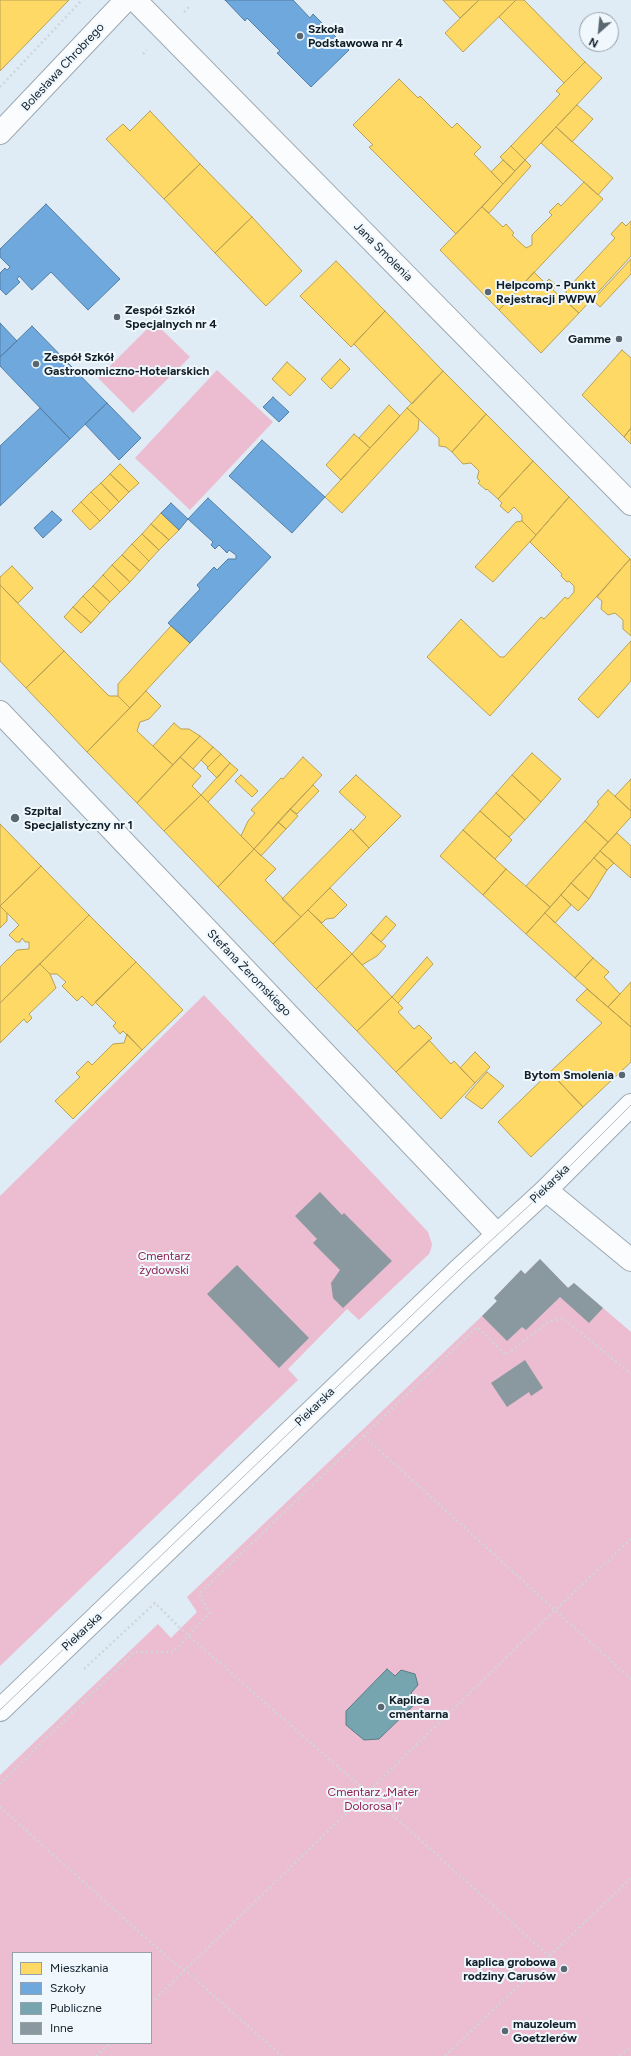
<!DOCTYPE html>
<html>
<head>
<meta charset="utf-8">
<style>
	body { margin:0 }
	#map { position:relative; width:631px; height:2056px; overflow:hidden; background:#dfecf5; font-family:Figtree,sans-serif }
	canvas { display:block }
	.legend { position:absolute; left:12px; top:1952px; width:140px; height:92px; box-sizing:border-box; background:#f0f8fd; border:1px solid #97a1a8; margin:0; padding:5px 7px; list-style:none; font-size:12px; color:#111f29 }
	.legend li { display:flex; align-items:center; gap:8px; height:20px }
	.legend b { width:20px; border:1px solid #97a1a8 }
	.north { position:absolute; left:579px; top:12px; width:40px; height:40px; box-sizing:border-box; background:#f0f8fd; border:1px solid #97a1a8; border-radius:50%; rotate:207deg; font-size:11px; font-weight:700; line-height:16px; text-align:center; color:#111f29 }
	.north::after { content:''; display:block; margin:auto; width:14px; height:18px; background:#596770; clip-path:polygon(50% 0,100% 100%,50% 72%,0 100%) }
</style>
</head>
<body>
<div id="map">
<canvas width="631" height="2056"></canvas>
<ul class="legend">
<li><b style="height:11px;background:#ffd966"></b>Mieszkania</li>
<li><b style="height:11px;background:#6fa8dc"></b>Szkoły</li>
<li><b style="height:11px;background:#76a5af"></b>Publiczne</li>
<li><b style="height:11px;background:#8a989f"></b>Inne</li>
</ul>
<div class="north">N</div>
</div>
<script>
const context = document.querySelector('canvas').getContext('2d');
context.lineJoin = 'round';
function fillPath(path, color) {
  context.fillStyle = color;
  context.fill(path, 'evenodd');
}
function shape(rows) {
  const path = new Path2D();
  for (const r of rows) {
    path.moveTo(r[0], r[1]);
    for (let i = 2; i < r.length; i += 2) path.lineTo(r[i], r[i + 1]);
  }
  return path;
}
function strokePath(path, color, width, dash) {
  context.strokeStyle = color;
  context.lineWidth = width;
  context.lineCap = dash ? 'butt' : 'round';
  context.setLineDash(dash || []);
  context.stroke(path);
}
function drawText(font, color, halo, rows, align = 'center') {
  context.font = font + ' Figtree,sans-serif';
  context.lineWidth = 4;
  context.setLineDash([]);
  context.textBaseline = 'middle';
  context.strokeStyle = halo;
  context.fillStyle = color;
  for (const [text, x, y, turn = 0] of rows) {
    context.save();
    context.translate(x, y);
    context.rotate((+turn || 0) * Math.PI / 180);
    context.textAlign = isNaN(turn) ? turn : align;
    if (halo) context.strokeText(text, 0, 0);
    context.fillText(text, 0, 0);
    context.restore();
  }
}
fillPath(shape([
	[154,322,190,357,133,413,98,378],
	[217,370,273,422,190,510,135,458],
	[204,995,428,1232,432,1244,431,1249,429,1254,359,1320,347,1309,288,1369,298,1380,0,1666,0,1196],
	[540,1259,568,1288,574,1283,631,1332,631,2056,0,2056,0,1775,158,1624,171,1638,197,1612,187,1597,482,1316,497,1301,494,1298,521,1270,525,1274],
	[13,1953,151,1953,151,2043,13,2043]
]), '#ecbcd0');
const homes = shape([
	[0,0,69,0,0,71,0,0],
	[443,0,479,0,460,18,443,0],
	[479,0,516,0,463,52,445,33,479,0],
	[516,0,524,0,585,62,564,83,499,17,516,0],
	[585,62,602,78,525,160,511,146,560,94,556,91,585,62],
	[399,79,418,98,420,96,452,128,457,123,481,147,474,154,503,184,456,234,369,147,373,145,353,125,399,79],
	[577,105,593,119,572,142,556,127,577,105],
	[150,111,200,164,164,199,106,139,123,124,130,131,150,111],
	[556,127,613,178,598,195,541,143,556,127],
	[511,146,525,160,515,171,500,157,511,146],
	[503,160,515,171,503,184,491,172,503,160],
	[525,160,531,166,489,213,482,207,525,160],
	[200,164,252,217,215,253,164,199,200,164],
	[584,182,603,199,499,310,440,250,482,207,503,227,506,224,514,233,512,235,526,248,532,245,532,235,552,215,549,212,558,203,561,206,584,182],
	[252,217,302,271,266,306,215,253,252,217],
	[631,221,631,256,579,313,564,299,567,289,615,238,611,234,622,222,626,226,631,221],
	[631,259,631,274,600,307,593,300,631,259],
	[336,261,385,311,351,347,300,296,336,261],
	[534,272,545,283,549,279,556,285,553,290,579,313,541,353,499,310,534,272],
	[385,311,443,371,412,404,354,344,385,311],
	[622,350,631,358,631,428,624,437,582,395,622,350],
	[340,359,350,369,331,389,321,379,340,359],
	[287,362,306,379,290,396,272,379,287,362],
	[443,371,486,414,452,452,446,447,439,446,439,438,407,408,443,371],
	[389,405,400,416,370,448,359,438,389,405],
	[407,408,419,419,418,430,342,513,325,497,407,408],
	[486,414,533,461,498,499,487,489,486,490,478,483,480,481,477,478,479,471,471,463,463,464,452,452,486,414],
	[631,428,631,444,624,437,631,428],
	[354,434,370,448,341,480,326,465,354,434],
	[533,461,569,497,536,535,522,521,522,515,514,507,508,513,500,506,502,503,498,499,533,461],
	[120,464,139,483,129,492,110,474,120,464],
	[110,474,129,492,119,502,101,483,110,474],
	[101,483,119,502,110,511,91,492,101,483],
	[91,492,110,511,100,521,81,502,91,492],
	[569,497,630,559,490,716,427,657,461,619,500,657,504,657,541,617,544,619,565,597,568,599,574,592,574,586,569,581,567,582,561,576,562,574,530,542,569,497],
	[81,502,100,521,90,530,72,511,81,502],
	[161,513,179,530,169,540,151,524,161,513],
	[522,521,536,535,493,582,475,567,516,522,522,521],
	[151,524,169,540,159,550,142,534,151,524],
	[142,534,159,550,149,561,132,544,142,534],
	[132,544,149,561,140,571,122,555,132,544],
	[122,555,140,571,130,582,112,565,122,555],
	[630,559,631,561,631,636,623,629,623,620,615,613,608,615,601,609,602,601,597,597,630,559],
	[112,565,130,582,120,592,103,575,112,565],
	[12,566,33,588,18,603,0,585,0,577,12,566],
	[103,575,120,592,110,602,93,586,103,575],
	[0,585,64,651,26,688,0,661,0,585],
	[93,586,110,602,100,613,83,596,93,586],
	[83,596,100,613,91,623,73,607,83,596],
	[73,607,91,623,81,633,64,617,73,607],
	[171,626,190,643,130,708,118,696,118,684,171,626],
	[631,641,631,681,598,718,578,699,631,641],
	[64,651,109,696,118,696,130,708,87,752,26,688,64,651],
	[146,691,161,706,149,719,140,722,137,731,173,765,137,803,87,752,146,691],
	[174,723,181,729,189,729,200,736,173,765,153,746,174,723],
	[200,736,213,747,193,769,180,757,200,736],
	[213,747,221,754,208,767,201,760,213,747],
	[532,753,561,779,541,802,512,775,532,753],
	[221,754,230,763,217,778,207,768,221,754],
	[180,757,201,776,192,786,201,795,164,831,137,803,180,757],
	[303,757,322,775,254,849,241,836,248,821,255,813,251,810,281,778,283,779,303,757],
	[230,763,238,770,208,802,201,795,230,763],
	[241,775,258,791,252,797,235,781,241,775],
	[356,775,401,816,369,848,353,831,366,817,339,792,356,775],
	[512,775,541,802,525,820,496,793,512,775],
	[631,779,631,811,615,796,631,779],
	[313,785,319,791,297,814,290,809,313,785],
	[608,790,631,811,631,817,608,842,585,821,599,804,597,802,608,790],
	[496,793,525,820,509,837,480,811,496,793],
	[201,795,254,849,218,887,164,831,201,795],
	[290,809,298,816,286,829,278,822,290,809],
	[480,811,512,840,495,859,463,830,480,811],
	[585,821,608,842,550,907,526,886,585,821],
	[278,822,286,829,261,856,254,849,278,822],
	[0,824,41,866,0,906,0,824],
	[351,829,369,848,301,917,282,899,351,829],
	[463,830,506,869,483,895,440,856,463,830],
	[617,833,631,846,631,878,600,851,617,833],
	[254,849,276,869,265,880,301,917,273,944,218,887,254,849],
	[600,851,614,863,607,870,594,858,600,851],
	[594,858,607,870,589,899,571,883,594,858],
	[41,866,89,915,0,1003,0,967,17,950,29,949,29,942,25,942,22,938,20,942,16,942,9,935,19,925,0,906,41,866],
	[506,869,550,907,526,934,483,895,506,869],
	[571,883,589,899,578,911,561,895,571,883],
	[330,888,347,905,334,918,326,919,322,923,308,910,330,888],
	[561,895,571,905,555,923,545,913,561,895],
	[0,906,7,913,7,921,0,928,0,906],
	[308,910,352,954,316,989,273,944,308,910],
	[545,913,593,958,575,978,526,934,545,913],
	[89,915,136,962,92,1006,82,996,77,1001,62,986,66,982,57,974,50,974,40,964,89,915],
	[386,916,396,925,381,942,371,933,386,916],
	[371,933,386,946,377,956,362,965,352,954,371,933],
	[352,954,392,997,357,1031,316,989,352,954],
	[427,957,433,964,398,1003,392,997,427,957],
	[593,958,609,972,604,977,620,994,608,1007,575,978,593,958],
	[136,962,183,1010,142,1050,123,1031,120,1034,113,1026,116,1023,95,1002,136,962],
	[40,964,50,974,56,988,29,1014,32,1018,27,1023,24,1019,0,1043,0,1003,40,964],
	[631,982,631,1027,608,1007,631,982],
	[587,989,631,1027,631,1062,583,1107,550,1072,602,1023,576,1000,587,989],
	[392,997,403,1008,398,1012,414,1029,419,1025,432,1038,396,1072,357,1031,392,997],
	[127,1034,142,1050,73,1119,55,1101,80,1077,76,1073,88,1061,92,1065,113,1044,124,1043,127,1034],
	[429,1040,451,1064,454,1061,475,1083,441,1119,396,1072,429,1040],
	[475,1052,490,1067,475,1083,460,1068,475,1052],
	[487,1072,504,1086,482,1109,465,1097,487,1072],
	[550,1072,583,1107,531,1157,498,1122,550,1072]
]);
fillPath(homes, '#ffd966');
strokePath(homes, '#b8a154', 1);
const schools = shape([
	[225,0,293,0,310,18,313,14,349,50,311,87,277,53,280,51,247,18,245,21,225,0],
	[46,204,120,279,88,310,51,272,32,290,19,276,17,279,20,282,6,295,0,289,0,273,5,268,7,270,10,267,0,257,0,249,46,204],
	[0,323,17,341,0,357,0,323],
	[32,326,107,403,70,439,0,366,0,357,32,326],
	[273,397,289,412,279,422,263,407,273,397],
	[107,403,141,438,119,460,85,424,107,403],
	[40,408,70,439,0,506,0,446,40,408],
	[262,440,325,497,292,533,229,476,262,440],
	[208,498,271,557,190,643,168,623,200,589,197,585,214,567,217,570,228,559,236,559,236,555,229,550,227,553,219,545,215,549,211,545,213,542,188,519,208,498],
	[171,503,188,519,179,530,161,513,171,503],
	[52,511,62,520,43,538,34,528,52,511]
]);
fillPath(schools, '#6fa8dc');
strokePath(schools, '#537fa6', 1);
const public = shape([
	[387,1669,395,1676,401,1670,415,1674,418,1685,411,1693,417,1702,379,1739,364,1740,346,1725,346,1711,387,1669]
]);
fillPath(public, '#76a5af');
strokePath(public, '#587d87', 1);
fillPath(shape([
	[320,1192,342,1215,344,1213,392,1261,343,1308,333,1298,331,1283,340,1270,313,1243,317,1239,295,1216],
	[540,1259,568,1288,574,1283,603,1308,589,1323,560,1297,526,1330,522,1327,507,1341,482,1316,497,1301,494,1298,521,1270,525,1274],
	[237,1265,309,1338,279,1368,207,1294],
	[525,1360,543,1388,531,1396,529,1392,507,1407,491,1383]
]), '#8a989f');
const street = shape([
	[135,0,631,504],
	[0,133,126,0],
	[0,712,497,1234],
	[546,1190,631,1260],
	[0,1710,459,1270,546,1190,631,1105]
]);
strokePath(street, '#9ea9b2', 24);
strokePath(shape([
	[184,12,190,6],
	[143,54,147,50],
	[0,87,82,0],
	[631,1539,555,1610,631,1679],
	[84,1669,155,1603,180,1628,368,1793,549,1956],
	[0,1784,134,1652,173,1652,210,1613,199,1594,477,1327,506,1355,548,1322,563,1318,631,1374],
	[0,1807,175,1964,185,1970,282,2056],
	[151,2003,555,1610,364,1436],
	[96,2056,110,2043],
	[445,2056,631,1878],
	[620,2056,631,2047]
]), '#d1d5d8', 2.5, [2, 3]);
strokePath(street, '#fafcfe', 22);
strokePath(shape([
	[0,1710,459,1270,546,1190,631,1105]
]), '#babec0', 1);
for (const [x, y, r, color] of [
	[300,36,4,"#596770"],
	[488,292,4,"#596770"],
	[117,317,4,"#596770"],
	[619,339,4,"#596770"],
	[36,364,4,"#596770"],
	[15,818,5,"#596770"],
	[622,1075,4,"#596770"],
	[381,1707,4,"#596770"],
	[564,1969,4,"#596770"],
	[505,2031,4,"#596770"]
]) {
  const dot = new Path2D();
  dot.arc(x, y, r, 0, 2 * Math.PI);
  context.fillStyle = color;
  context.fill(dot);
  strokePath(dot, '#f0f8fd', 1.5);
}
drawText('bold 12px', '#111f29', '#f0f8fd', [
	["Szkoła",308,29],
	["Podstawowa nr 4",308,43],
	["Helpcomp - Punkt",496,285],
	["Rejestracji PWPW",496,299],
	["Zespół Szkół",125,310],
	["Specjalnych nr 4",125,324],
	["Gamme",611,339,"right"],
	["Zespół Szkół",44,357],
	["Gastronomiczno-Hotelarskich",44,371],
	["Szpital",24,811],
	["Specjalistyczny nr 1",24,825],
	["Bytom Smolenia",614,1075,"right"],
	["Kaplica",389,1700],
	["cmentarna",389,1714],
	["kaplica grobowa",556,1962,"right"],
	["rodziny Carusów",556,1976,"right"],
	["mauzoleum",513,2024],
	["Goetzlerów",513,2038]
], 'left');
drawText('12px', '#111f29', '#f0f8fd', [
	["Bolesława Chrobrego",63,67,-47],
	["Jana Smolenia",383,252,45],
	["Stefana Żeromskiego",249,973,46],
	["Piekarska",550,1184,-44],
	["Piekarska",315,1407,-44],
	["Piekarska",82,1632,-43]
]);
drawText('12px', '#92244f', '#f0f8fd', [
	["Cmentarz",164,1256],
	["żydowski",164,1270],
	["Cmentarz „Mater",373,1792],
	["Dolorosa I”",373,1806]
]);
</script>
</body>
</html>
